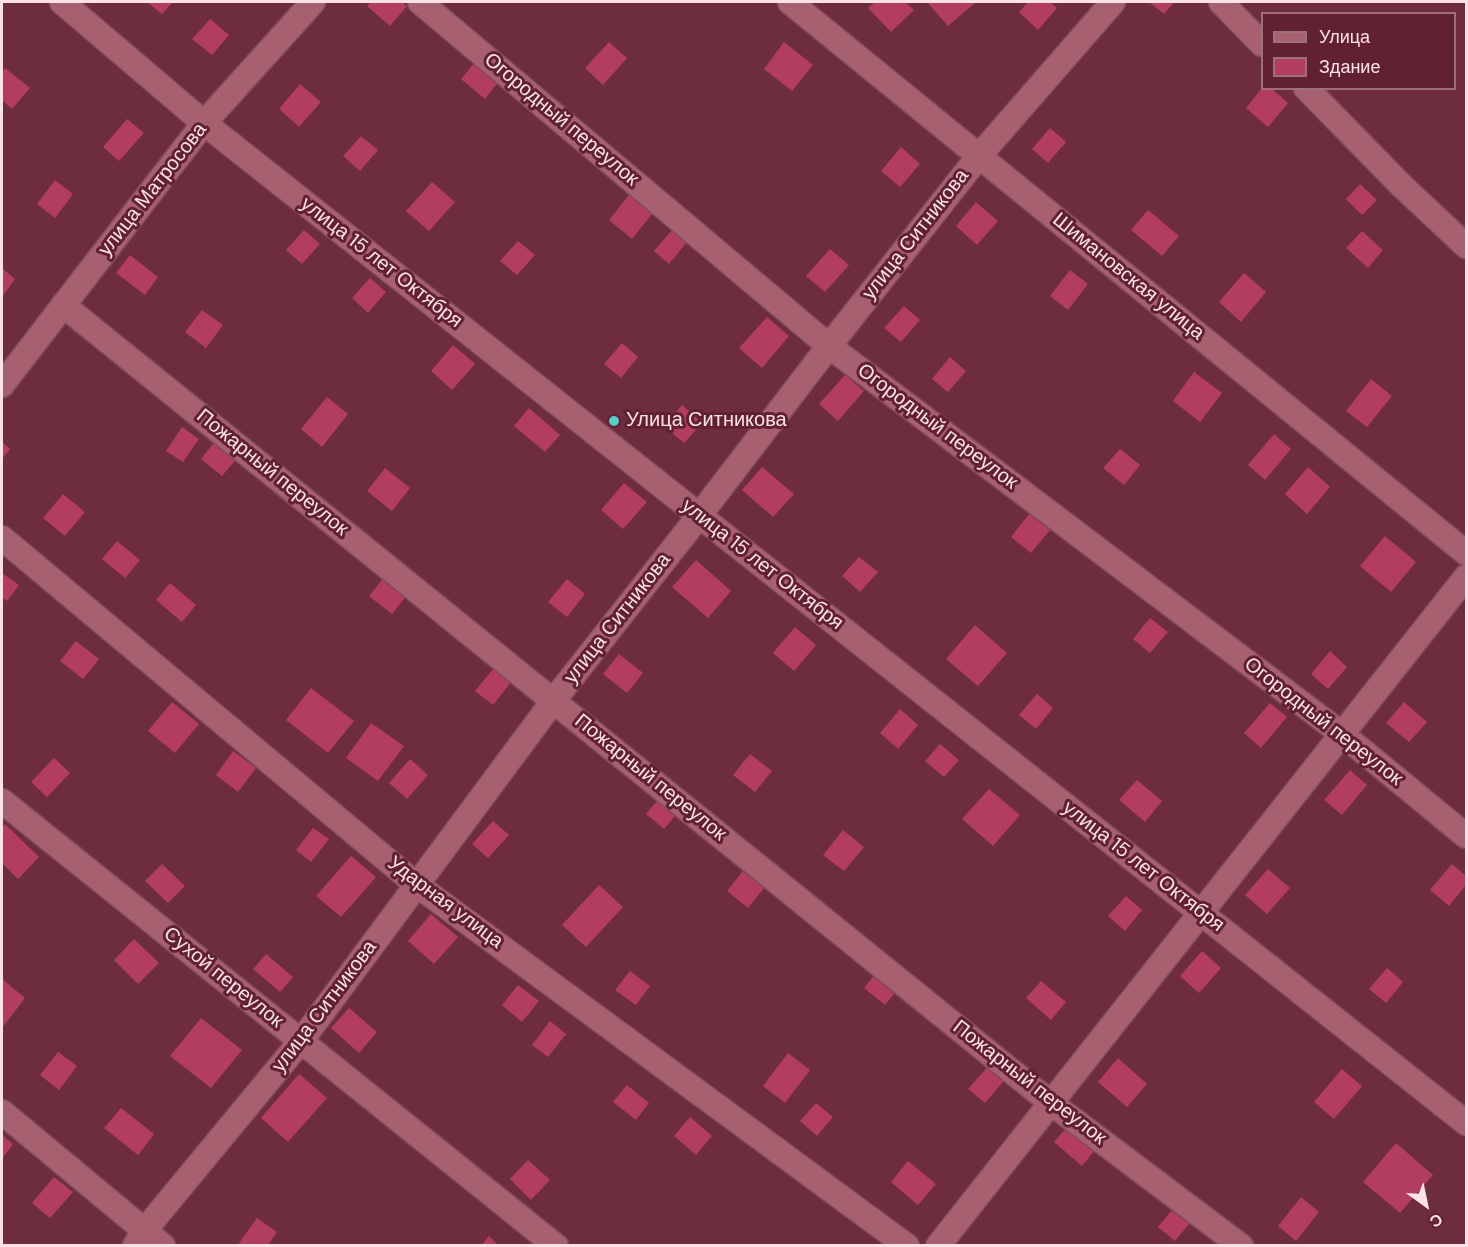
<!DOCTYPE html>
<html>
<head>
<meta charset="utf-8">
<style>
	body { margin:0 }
	#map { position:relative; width:1468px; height:1247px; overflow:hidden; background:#6e2d3e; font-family:"DM Sans",sans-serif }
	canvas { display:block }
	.frame { position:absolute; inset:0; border:3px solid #fbe2e6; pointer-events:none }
	.legend { position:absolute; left:1261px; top:12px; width:195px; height:78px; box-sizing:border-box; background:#622133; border:2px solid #9f6e7b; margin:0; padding:8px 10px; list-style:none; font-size:18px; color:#fbe2e6 }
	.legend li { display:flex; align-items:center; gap:12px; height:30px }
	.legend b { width:30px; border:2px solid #9f6e7b }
	.north { position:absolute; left:1396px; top:1175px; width:60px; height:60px; -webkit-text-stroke:4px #622133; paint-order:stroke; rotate:147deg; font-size:16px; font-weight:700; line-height:24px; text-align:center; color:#fbe2e6 }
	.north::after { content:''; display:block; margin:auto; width:21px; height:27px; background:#fbe2e6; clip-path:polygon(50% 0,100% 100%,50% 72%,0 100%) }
</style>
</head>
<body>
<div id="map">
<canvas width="1468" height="1247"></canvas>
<div class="frame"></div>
<ul class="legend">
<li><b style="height:8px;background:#a76070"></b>Улица</li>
<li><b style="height:16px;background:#b33d60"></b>Здание</li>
</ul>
<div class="north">С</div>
</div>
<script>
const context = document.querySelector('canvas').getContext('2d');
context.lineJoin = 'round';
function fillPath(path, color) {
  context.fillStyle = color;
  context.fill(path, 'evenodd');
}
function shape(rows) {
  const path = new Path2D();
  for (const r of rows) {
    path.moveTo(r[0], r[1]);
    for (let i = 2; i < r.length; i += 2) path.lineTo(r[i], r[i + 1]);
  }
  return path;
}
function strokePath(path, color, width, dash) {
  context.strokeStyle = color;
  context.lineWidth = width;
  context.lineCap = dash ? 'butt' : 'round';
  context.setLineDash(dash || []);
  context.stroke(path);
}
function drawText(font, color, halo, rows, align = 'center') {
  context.font = font + ' "DM Sans",sans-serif';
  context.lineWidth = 6;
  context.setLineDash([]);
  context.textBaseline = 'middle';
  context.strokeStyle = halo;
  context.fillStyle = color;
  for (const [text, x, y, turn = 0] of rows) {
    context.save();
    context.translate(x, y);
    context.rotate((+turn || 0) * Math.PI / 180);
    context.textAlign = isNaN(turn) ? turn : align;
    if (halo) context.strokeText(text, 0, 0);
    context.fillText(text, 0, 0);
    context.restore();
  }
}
fillPath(shape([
	[147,2,173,2,162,14],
	[371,2,402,2,407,6,390,26,367,6],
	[875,2,905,2,914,10,891,32,868,8],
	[927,2,976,2,948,26],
	[1028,2,1050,2,1057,8,1038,30,1019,12],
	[1149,2,1174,2,1164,14],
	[210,19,229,35,212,55,192,39],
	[609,42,627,58,603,85,585,68],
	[784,42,813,65,792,91,764,69],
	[475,62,499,81,485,99,461,79],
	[5,68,30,88,12,109,2,100,2,72],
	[300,84,321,102,299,127,279,109],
	[1262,88,1271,88,1288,103,1268,127,1246,108],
	[127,119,144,133,119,161,103,147],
	[1050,128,1066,142,1048,163,1032,149],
	[361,136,378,150,360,171,343,156],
	[901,147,920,164,900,187,881,171],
	[55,180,73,194,55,218,37,204],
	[432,182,455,202,429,231,406,211],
	[1360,184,1377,200,1362,215,1346,199],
	[629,195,652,214,632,239,609,220],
	[976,202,998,221,977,245,956,226],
	[1148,210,1179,236,1162,256,1131,230],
	[304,230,320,244,302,264,286,250],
	[672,230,687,242,669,264,654,251],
	[1362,231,1383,250,1368,268,1346,248],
	[518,241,535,255,517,275,500,261],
	[830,249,849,265,825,292,806,276],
	[130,255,158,277,145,295,116,273],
	[2,268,15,279,2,297],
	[1070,270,1088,284,1068,310,1050,296],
	[1244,273,1266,292,1241,322,1219,302],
	[370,278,386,292,368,313,352,298],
	[904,306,920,320,901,342,884,328],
	[202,310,223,325,206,348,185,332],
	[767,317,789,336,762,368,739,348],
	[622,343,638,357,621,378,604,364],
	[453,345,475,364,452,390,431,371],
	[950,357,966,371,948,392,932,379],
	[1194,372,1222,393,1200,422,1173,401],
	[845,375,864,391,838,421,819,404],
	[1371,379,1392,396,1367,427,1346,411],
	[327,397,348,414,322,447,301,429],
	[682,405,702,423,684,443,664,426],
	[529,408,560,435,545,452,514,426],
	[182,427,199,439,183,462,166,451],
	[1274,434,1291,449,1265,480,1248,465],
	[217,439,239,456,222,476,201,459],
	[2,442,10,449,2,459],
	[1120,449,1140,465,1124,485,1103,468],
	[762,467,794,494,773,517,742,490],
	[1308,467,1330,487,1307,514,1285,494],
	[385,468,410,488,392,511,367,491],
	[624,483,647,502,623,529,601,510],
	[63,494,85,512,65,536,43,518],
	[1029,514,1050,530,1031,553,1011,537],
	[1385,536,1416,562,1391,592,1360,566],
	[117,541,140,560,125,578,102,559],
	[859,557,878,572,860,592,842,576],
	[696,560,731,591,708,618,672,587],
	[2,573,19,585,7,601,2,597],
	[385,576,408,594,392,614,369,596],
	[567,579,585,594,567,617,548,602],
	[170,583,196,605,182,622,156,600],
	[1150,618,1168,632,1150,653,1133,639],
	[975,625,1007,653,978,686,946,659],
	[795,627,816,645,794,671,773,653],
	[76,641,99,659,83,679,60,661],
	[1330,651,1347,667,1328,689,1311,674],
	[619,654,643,673,627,693,603,674],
	[498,663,515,677,493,705,475,691],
	[311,688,354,721,328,753,286,720],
	[1037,694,1053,708,1036,729,1019,715],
	[172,702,199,724,175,753,148,731],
	[1404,702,1427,722,1409,742,1386,723],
	[1270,703,1287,717,1261,748,1244,733],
	[900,709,918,725,898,749,880,733],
	[371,723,404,746,378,781,346,758],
	[940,744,959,760,944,777,925,761],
	[233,751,256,768,238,792,216,775],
	[750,754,772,771,755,792,733,775],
	[54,758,70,773,47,797,31,782],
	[410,759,428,775,407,799,389,783],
	[1350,770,1367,785,1342,815,1324,800],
	[1137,780,1162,801,1145,822,1119,800],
	[989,789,1020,815,993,846,962,819],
	[661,796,679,811,664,829,646,814],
	[493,821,509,835,488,858,472,844],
	[5,824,39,857,18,879,2,863,2,827],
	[313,828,329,839,311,862,296,850],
	[843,830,864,847,844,871,823,855],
	[351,856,376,877,341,917,316,896],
	[162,864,185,886,168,903,145,881],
	[1452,864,1466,876,1466,885,1449,906,1430,890],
	[747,866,768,883,748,908,727,891],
	[1268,869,1290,888,1267,914,1245,895],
	[599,885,623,907,586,947,562,925],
	[1126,896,1142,910,1125,931,1108,916],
	[431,914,458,937,434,964,408,941],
	[134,939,159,963,138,984,114,960],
	[1202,951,1221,968,1199,993,1180,976],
	[266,954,293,977,280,992,253,969],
	[1387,968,1403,982,1386,1003,1369,989],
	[630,971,650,986,636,1005,615,990],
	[877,972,898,989,885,1005,864,988],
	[2,979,25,998,2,1028],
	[1041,981,1066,1002,1051,1020,1026,998],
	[518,985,539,1001,522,1022,502,1005],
	[349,1008,377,1032,359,1053,331,1028],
	[201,1018,242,1050,211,1088,170,1056],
	[550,1021,566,1034,548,1057,532,1045],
	[58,1052,77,1066,59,1090,40,1075],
	[788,1053,810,1070,785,1103,763,1086],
	[1118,1058,1147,1084,1127,1107,1098,1082],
	[991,1063,1007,1077,985,1103,968,1089],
	[1342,1069,1362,1086,1334,1119,1314,1102],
	[299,1074,327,1098,288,1142,261,1118],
	[627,1085,649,1103,636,1120,613,1102],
	[816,1103,833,1117,817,1136,800,1121],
	[121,1108,154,1134,138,1155,104,1128],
	[690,1117,712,1136,696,1155,674,1136],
	[1067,1127,1095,1150,1082,1166,1054,1142],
	[2,1135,13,1144,2,1159],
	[1396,1143,1433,1175,1400,1213,1363,1182],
	[528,1160,550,1180,531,1200,510,1179],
	[908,1161,936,1184,918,1205,891,1182],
	[54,1177,73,1192,50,1218,32,1203],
	[1301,1197,1319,1212,1296,1241,1278,1226],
	[1176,1205,1193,1219,1175,1241,1158,1227],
	[257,1218,277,1232,267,1246,237,1246],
	[489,1236,499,1246,481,1246]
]), '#b33d60');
const minor = shape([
	[62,2,204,123,1466,1123],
	[420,2,829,346,1342,734,1466,836],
	[790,2,1466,553],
	[1221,2,1262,44],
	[1306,88,1402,186,1466,246],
	[63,305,1051,1103,1241,1246],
	[2,385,204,123,313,2],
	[2,538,417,885,907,1246],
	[2,801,556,1246],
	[2,1112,163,1246],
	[135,1246,144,1231,301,1041,554,700,699,516,829,346,979,156,1113,2],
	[938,1246,1466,577]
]);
strokePath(minor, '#804b5a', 27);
strokePath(minor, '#a76070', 24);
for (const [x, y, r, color] of [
	[614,421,6,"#57cec2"]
]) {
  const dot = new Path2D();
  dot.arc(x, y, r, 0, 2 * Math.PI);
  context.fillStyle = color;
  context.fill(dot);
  strokePath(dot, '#622133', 2);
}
drawText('20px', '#fbe2e6', '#622133', [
	["Огородный переулок",561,120,40],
	["улица Матросова",153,190,-52],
	["улица Ситникова",916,235,-52],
	["улица 15 лет Октября",381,263,38],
	["Шимановская улица",1128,277,39],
	["Огородный переулок",937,427,37],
	["Пожарный переулок",272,473,39],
	["улица 15 лет Октября",762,565,38],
	["улица Ситникова",618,619,-52],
	["Огородный переулок",1323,722,38],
	["Пожарный переулок",650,778,39],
	["улица 15 лет Октября",1143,867,38],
	["Ударная улица",445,903,37],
	["Сухой переулок",223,978,39],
	["улица Ситникова",325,1007,-53],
	["Пожарный переулок",1029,1083,38]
]);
drawText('20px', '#fbe2e6', '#622133', [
	["Улица Ситникова",626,421]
], 'left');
</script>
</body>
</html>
